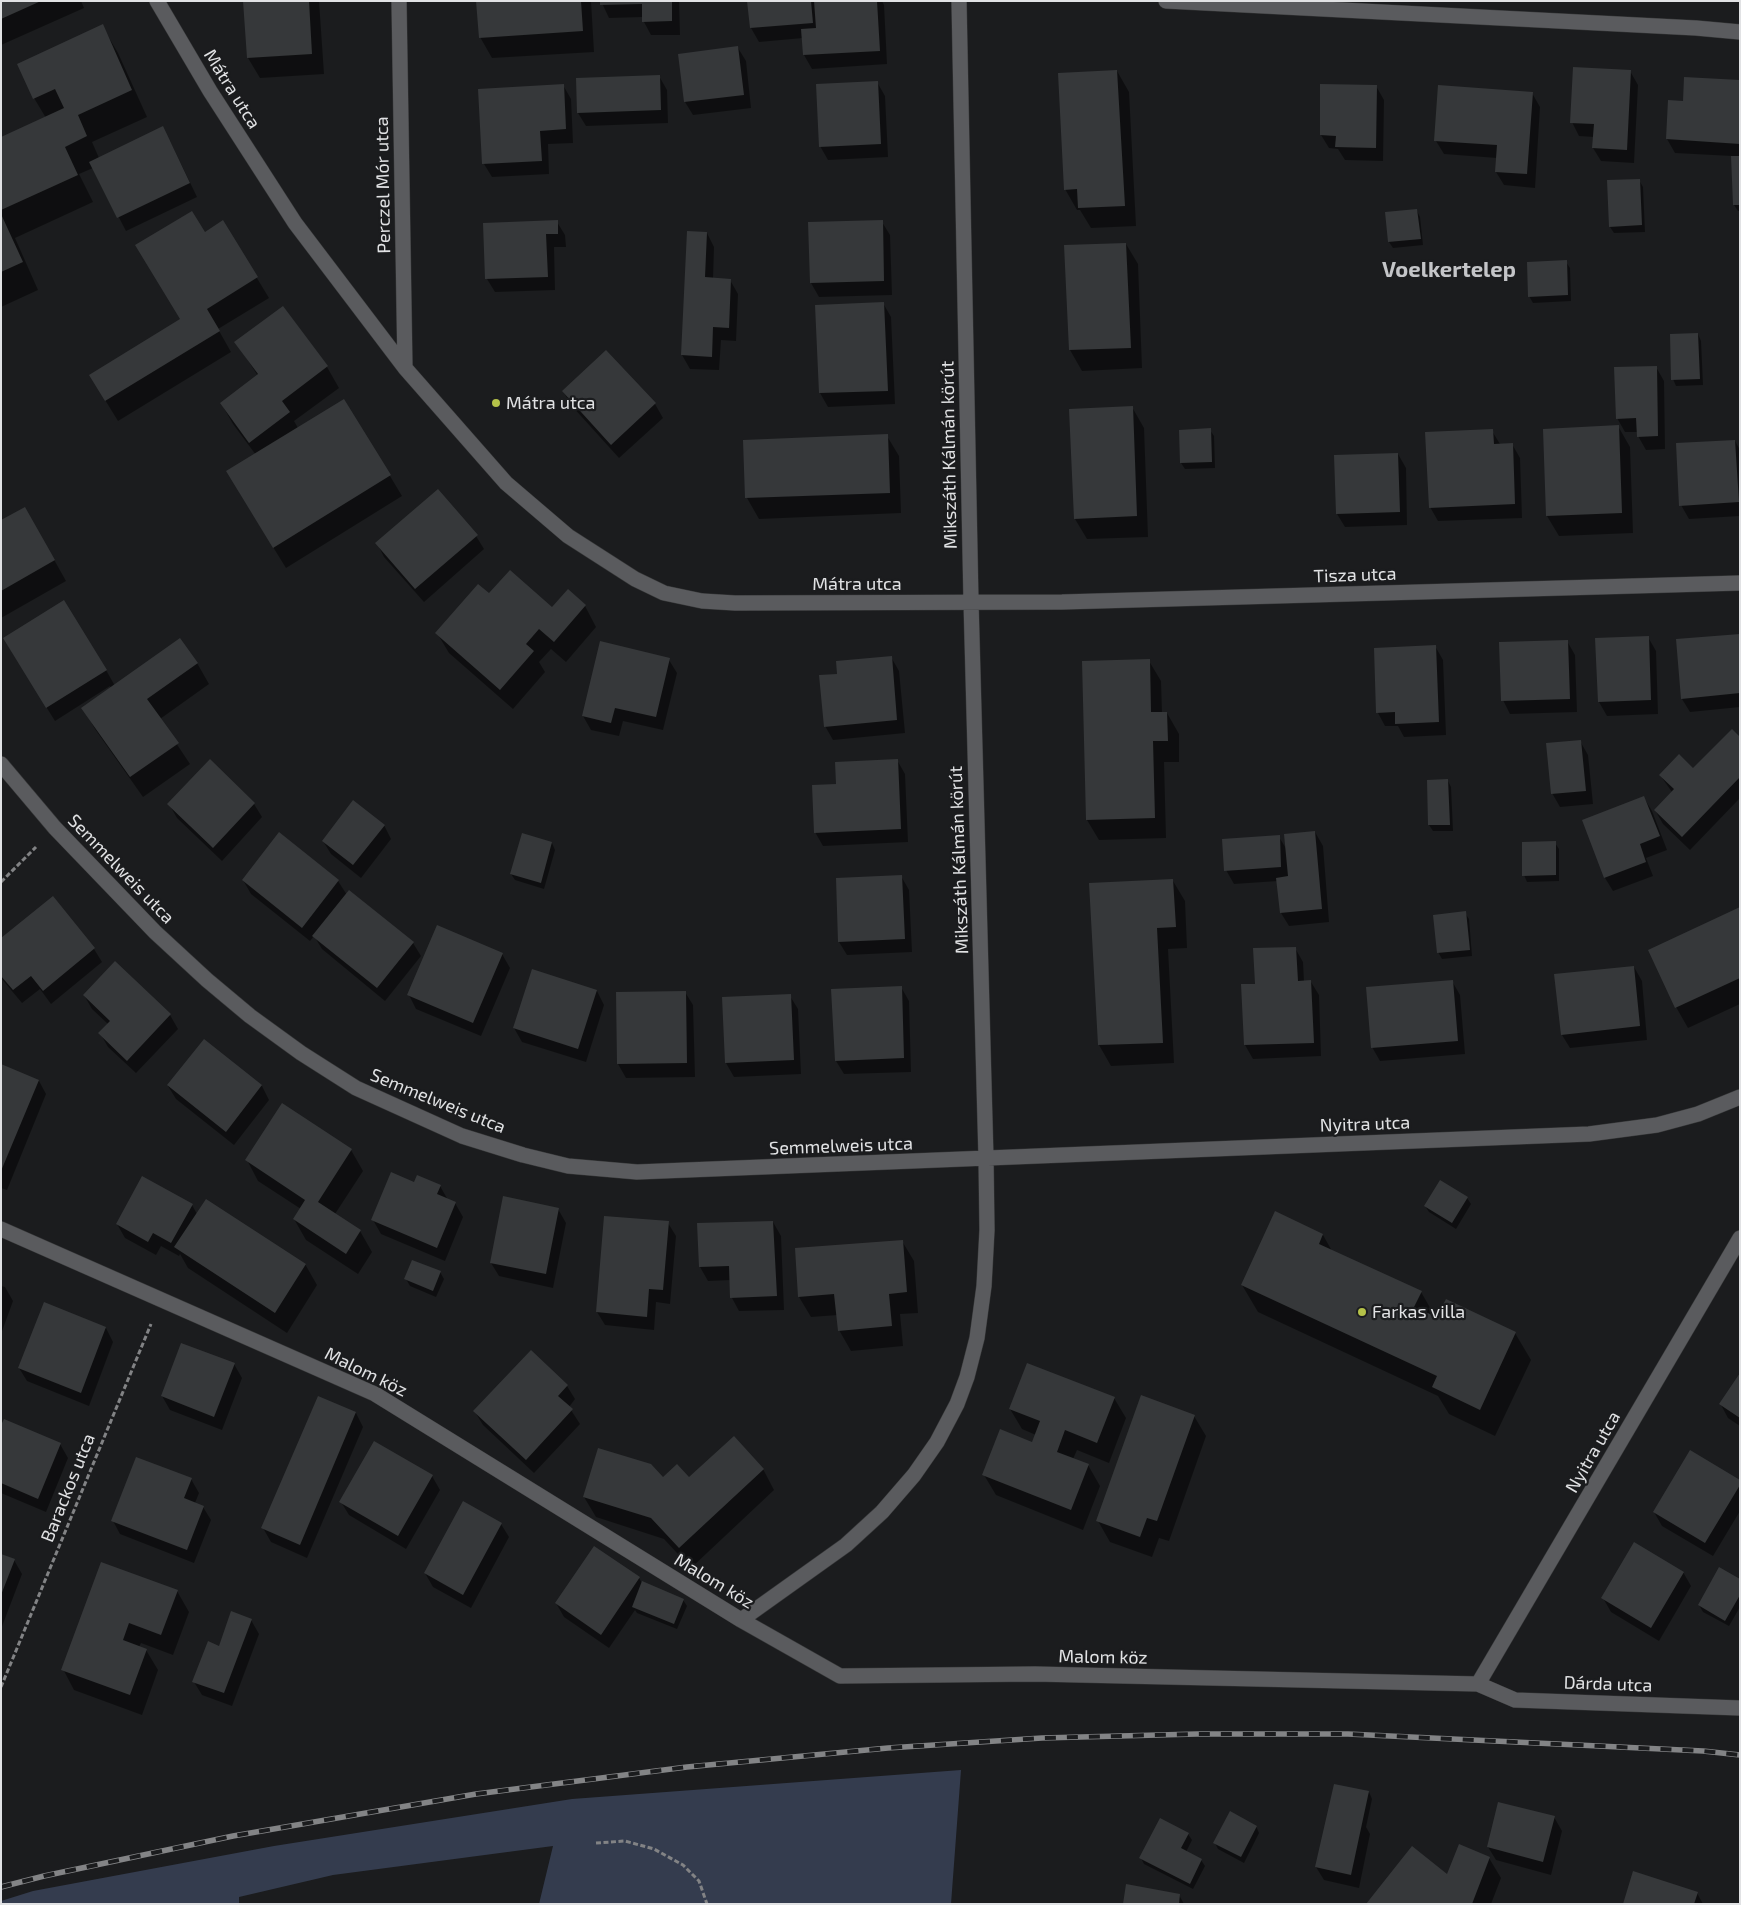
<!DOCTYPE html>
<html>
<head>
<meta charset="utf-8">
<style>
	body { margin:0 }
	#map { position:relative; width:1741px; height:1905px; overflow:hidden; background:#1b1c1e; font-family:"Exo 2",sans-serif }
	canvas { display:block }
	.frame { position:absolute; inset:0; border:2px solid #e1e2e4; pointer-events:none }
</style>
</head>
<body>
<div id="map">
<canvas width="1741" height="1905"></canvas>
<div class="frame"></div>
</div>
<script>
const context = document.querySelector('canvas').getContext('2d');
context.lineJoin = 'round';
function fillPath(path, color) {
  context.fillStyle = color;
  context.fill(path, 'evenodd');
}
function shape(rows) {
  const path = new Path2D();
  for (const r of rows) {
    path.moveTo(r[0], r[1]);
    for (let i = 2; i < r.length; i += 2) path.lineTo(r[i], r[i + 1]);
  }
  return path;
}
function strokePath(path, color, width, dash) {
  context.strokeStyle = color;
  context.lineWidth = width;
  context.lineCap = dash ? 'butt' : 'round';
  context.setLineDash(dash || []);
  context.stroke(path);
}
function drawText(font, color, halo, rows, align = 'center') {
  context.font = font + ' "Exo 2",sans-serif';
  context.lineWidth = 4.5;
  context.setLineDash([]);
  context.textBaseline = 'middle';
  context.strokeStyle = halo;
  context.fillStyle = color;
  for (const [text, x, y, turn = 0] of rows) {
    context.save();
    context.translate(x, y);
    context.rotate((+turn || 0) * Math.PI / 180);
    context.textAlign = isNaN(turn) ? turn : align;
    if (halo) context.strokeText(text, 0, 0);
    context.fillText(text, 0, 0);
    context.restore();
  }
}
fillPath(shape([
	[961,1770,951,1904,539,1904,553,1846,333,1875,239,1897,239,1904,1,1904,1,1901,33,1891,274,1846,572,1799]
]), '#343c4e');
fillPath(shape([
	[1,1,81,1,84,8,1,45],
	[245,1,319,1,324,74,260,78,248,58],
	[478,1,591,1,594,52,492,58,480,37],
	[601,1,679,1,680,35,651,35,644,22,643,17,609,18],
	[748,1,882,1,884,5,887,64,812,69,804,55,803,38,759,42,751,28],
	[102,26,118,53,147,117,92,142,99,158,170,141,197,197,126,231,93,168,79,174,93,202,15,238,38,290,1,307,1,139,46,118,34,98],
	[738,48,746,61,751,108,693,115,685,102],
	[1117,71,1129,92,1136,226,1091,228,1080,210,1077,210,1065,189],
	[1630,71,1638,85,1634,163,1601,161,1593,148,1594,137,1579,136,1572,122],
	[659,76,667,90,668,123,586,126,578,113],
	[1740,81,1740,211,1738,211,1734,205,1732,156,1675,153,1667,139,1684,102],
	[877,82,885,96,888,157,828,160,820,146],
	[563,85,571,99,573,143,548,144,549,174,492,177,484,164],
	[1376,86,1384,100,1383,161,1345,160,1338,149,1329,148,1321,135],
	[1532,93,1540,107,1535,188,1504,185,1496,172,1497,158,1444,154,1436,141],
	[1639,180,1643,187,1645,232,1614,233,1610,227],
	[1417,211,1420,217,1423,245,1393,248,1389,242,1387,213],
	[223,222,269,298,218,329,231,352,118,421,102,395,181,320,204,234],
	[557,222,565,235,566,247,554,247,555,290,495,292,487,279],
	[882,222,890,235,892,295,819,297,811,283],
	[707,233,714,247,713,279,730,280,738,294,736,341,721,340,719,370,690,369,682,355],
	[1126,244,1138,264,1142,368,1082,371,1070,350,1065,246],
	[1566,262,1570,268,1571,301,1533,303,1529,296],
	[883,303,891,317,895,404,828,407,820,393,816,306],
	[283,308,327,367,339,388,294,421,298,428,390,476,402,496,286,568,239,492,256,455,233,424,221,403,258,376,236,342],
	[1698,334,1701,341,1703,385,1676,386,1673,379],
	[606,351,655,404,663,418,619,458,571,405,563,391],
	[1656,367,1664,381,1665,449,1646,450,1638,436,1638,432,1625,432,1617,418],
	[1132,407,1144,428,1148,537,1087,539,1075,519],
	[1618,426,1630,447,1633,533,1559,536,1547,516],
	[1210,430,1214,436,1215,468,1185,469,1181,463,1180,431],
	[1492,431,1500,444,1512,444,1520,458,1522,518,1438,521,1430,507],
	[887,436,899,456,901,513,759,519,747,498,745,441],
	[1735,441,1740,450,1740,516,1689,519,1681,505],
	[1398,454,1406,468,1407,525,1345,527,1337,514],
	[25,508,66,581,1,618,1,522],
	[476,536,484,549,424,602,384,557,377,543],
	[489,595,553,609,585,606,596,627,566,662,551,649,539,662,545,672,513,709,449,653,437,633],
	[1740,635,1740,707,1690,712,1682,699],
	[1648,637,1656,651,1658,714,1607,716,1599,702],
	[1567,641,1575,655,1577,712,1510,714,1503,700],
	[1435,646,1443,660,1446,735,1404,737,1398,726,1385,726,1378,713],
	[12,652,106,670,115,686,197,663,209,684,160,719,190,764,143,797,95,729,83,708,111,688,110,686,55,721],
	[891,657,899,671,905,733,833,740,825,726,838,675],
	[669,660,677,673,663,730,623,721,619,736,591,730,583,716],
	[1149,661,1161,681,1162,713,1167,713,1179,734,1179,762,1164,762,1166,838,1099,840,1087,820],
	[1740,739,1740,798,1690,850,1663,824,1655,810,1672,792,1660,775,1694,770],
	[1580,741,1588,755,1593,804,1560,807,1552,793],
	[897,760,905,774,908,842,823,846,815,832,837,785],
	[210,761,254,804,262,817,222,861,177,818,169,804],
	[1448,781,1451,787,1453,831,1433,831,1429,825],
	[1644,798,1652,811,1667,850,1646,858,1653,876,1613,891,1605,878,1584,821],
	[384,825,391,839,361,878,331,854,323,841],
	[1315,832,1323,846,1329,922,1289,926,1281,913,1278,881,1234,884,1226,870,1279,837,1287,850],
	[552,843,555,850,544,889,515,880,511,874],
	[1555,843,1559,849,1559,881,1527,882,1524,875],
	[901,876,909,890,912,952,847,955,839,942],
	[243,880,338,881,347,895,413,943,421,956,385,1001,322,949,314,936,310,941,251,894],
	[1173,881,1185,901,1187,948,1168,949,1174,1063,1111,1066,1099,1045,1091,884],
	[1740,909,1740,1004,1688,1028,1676,1007],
	[1465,913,1469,919,1472,956,1442,959,1438,952],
	[1,940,94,949,102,962,51,1004,40,989,22,1003,1,978],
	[1295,948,1303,962,1304,982,1311,982,1319,995,1321,1056,1253,1059,1245,1045,1242,986,1256,985],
	[502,954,510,968,481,1036,416,1009,409,995],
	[115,962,170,1015,178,1029,136,1073,108,1047,100,1033,108,1024,92,1009,84,995],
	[1634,967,1642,981,1647,1040,1570,1048,1562,1035],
	[1452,981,1460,995,1465,1054,1380,1061,1372,1047],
	[901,987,909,1001,911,1072,844,1074,836,1061],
	[597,991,604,1005,586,1062,522,1042,514,1028],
	[685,992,693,1005,695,1077,626,1078,618,1064],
	[790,996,798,1009,801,1074,734,1077,726,1063],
	[204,1041,262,1086,269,1100,234,1145,176,1099,168,1086],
	[1,1065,39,1081,46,1094,7,1190,1,1188],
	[351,1150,363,1171,335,1214,360,1231,372,1252,358,1274,306,1240,294,1219,301,1209,258,1181,247,1160],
	[415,1183,440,1186,448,1200,455,1203,463,1217,445,1261,381,1234,373,1220],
	[1467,1198,1471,1204,1456,1229,1429,1212,1425,1206],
	[192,1205,197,1214,305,1264,317,1285,287,1333,188,1268,180,1254,179,1256,161,1246,156,1255,125,1238,117,1224],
	[558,1209,566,1223,553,1288,499,1276,491,1263],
	[773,1222,781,1236,784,1310,739,1311,732,1298,731,1280,708,1281,700,1267],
	[668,1223,676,1236,670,1304,656,1302,654,1330,605,1325,597,1312],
	[1323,1235,1332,1251,1421,1292,1436,1318,1515,1333,1531,1360,1495,1436,1449,1414,1438,1396,1258,1312,1242,1285],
	[902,1241,914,1261,918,1313,900,1314,903,1346,851,1351,839,1330,838,1315,811,1317,799,1297],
	[440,1272,444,1279,436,1297,410,1286,406,1279],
	[1,1286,5,1287,13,1301,1,1334],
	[106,1328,113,1342,89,1406,27,1381,19,1368],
	[531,1351,567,1386,575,1399,569,1407,580,1424,534,1473,483,1425,475,1412],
	[234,1364,242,1378,222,1430,170,1410,162,1396],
	[1740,1376,1740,1426,1728,1418,1721,1405],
	[319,1397,356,1413,363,1427,307,1558,271,1542,263,1528],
	[1114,1398,1126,1418,1109,1463,1077,1450,1073,1459,1088,1465,1100,1486,1083,1530,996,1495,984,1475,1032,1443,1036,1435,1022,1429,1010,1409],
	[1194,1416,1206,1436,1169,1541,1159,1538,1152,1557,1110,1542,1098,1521],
	[1,1429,60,1444,68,1458,46,1512,1,1493],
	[763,1469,774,1490,691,1568,664,1539,596,1517,584,1497,663,1479,689,1479],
	[432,1476,440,1490,406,1549,349,1515,341,1502],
	[191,1479,199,1493,195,1503,203,1507,211,1520,194,1563,120,1534,113,1521],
	[1740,1481,1740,1511,1713,1556,1662,1526,1654,1512],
	[501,1524,509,1537,471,1608,433,1587,425,1573],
	[594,1548,639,1578,642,1583,683,1600,687,1606,677,1629,637,1613,635,1610,609,1648,564,1617,556,1603],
	[1,1556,14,1560,22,1574,1,1629],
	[102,1563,177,1591,189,1612,173,1655,141,1643,139,1647,146,1650,158,1670,142,1715,74,1690,63,1669],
	[1683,1572,1691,1586,1659,1641,1611,1612,1603,1598],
	[1740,1580,1740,1607,1729,1626,1703,1612,1699,1605],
	[251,1620,259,1634,232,1706,202,1695,194,1682,219,1647],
	[1369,1792,1372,1799,1366,1827,1370,1834,1359,1888,1324,1880,1316,1867],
	[1554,1817,1562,1831,1551,1875,1496,1860,1488,1847],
	[1256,1826,1259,1833,1244,1863,1218,1849,1215,1843],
	[1188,1834,1192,1840,1186,1852,1201,1860,1205,1866,1193,1889,1144,1864,1141,1858],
	[1489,1858,1501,1878,1491,1904,1368,1904,1447,1876],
	[1697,1893,1703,1904,1624,1904],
	[1179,1895,1184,1904,1124,1904]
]), '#0007');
fillPath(shape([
	[1,1,41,1,1,19],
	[243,1,309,1,312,54,247,58],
	[476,1,581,1,583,31,479,38],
	[600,1,672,1,672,21,642,22,642,4,600,5],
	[747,1,811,1,813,23,750,28],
	[814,1,877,1,880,51,803,55,801,29,816,28],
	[103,24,132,90,78,115,87,136,65,147,78,175,1,210,1,137,64,108,55,89,33,99,17,64],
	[738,46,744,95,684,102,678,54],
	[1573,67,1631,70,1627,150,1592,148,1594,124,1570,123],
	[1117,70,1125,206,1078,208,1077,189,1064,190,1058,73],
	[660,75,661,110,577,113,576,78],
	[1684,77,1740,80,1740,144,1666,139,1668,100,1683,101],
	[878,81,881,144,819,147,816,84],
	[564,84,566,129,540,131,542,161,482,164,478,89],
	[1320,84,1377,85,1376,148,1335,147,1336,136,1320,135],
	[1438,85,1533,92,1527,174,1495,172,1497,145,1434,141],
	[163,126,190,183,117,218,89,162],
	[1731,156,1740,156,1740,205,1733,205],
	[1640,179,1642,225,1609,227,1607,180],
	[1417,209,1421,239,1388,242,1385,212],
	[192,211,205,232,223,220,258,277,207,309,220,331,105,401,89,375,180,319,135,245],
	[1,214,23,262,1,272],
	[558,220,558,234,546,234,548,277,485,279,483,223],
	[883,220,884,281,810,283,808,222],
	[687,231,707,232,705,277,731,279,729,328,713,327,712,357,681,355],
	[1126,243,1131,348,1069,350,1064,245],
	[1567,260,1568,295,1528,297,1527,262],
	[884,302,888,391,819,393,815,305],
	[283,306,328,366,282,401,290,412,249,443,220,403,258,374,234,342],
	[1698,333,1700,379,1671,380,1670,334],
	[606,350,656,403,611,445,562,391],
	[1657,366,1658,436,1637,437,1636,418,1616,419,1614,367],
	[344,399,391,475,273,548,226,471],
	[1133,406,1137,516,1074,519,1069,409],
	[1619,425,1622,513,1546,516,1543,429],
	[1211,428,1212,462,1180,463,1179,430],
	[1493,429,1494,444,1513,443,1515,504,1429,508,1425,432],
	[888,434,890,493,745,498,743,440],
	[1735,440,1739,502,1679,506,1676,443],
	[1398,453,1400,512,1336,514,1334,455],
	[438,489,478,535,415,589,375,543],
	[25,507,55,560,1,591,1,520],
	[510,570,552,607,568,589,586,605,554,642,539,629,526,644,534,651,500,690,435,633,478,584,489,593],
	[64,600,107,670,46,708,3,638],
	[1740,634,1740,693,1681,699,1676,639],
	[1649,636,1651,700,1598,702,1595,638],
	[180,638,198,663,147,699,179,743,130,777,81,708],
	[1568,640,1570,699,1501,701,1499,642],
	[600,641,670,658,656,717,615,708,611,723,582,716],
	[1436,645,1439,722,1395,724,1395,712,1376,713,1374,648],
	[892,656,897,720,824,727,819,675,837,674,836,661],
	[1150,659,1151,712,1167,712,1168,741,1153,741,1155,818,1086,820,1082,661],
	[1732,729,1740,737,1740,777,1682,837,1654,810,1674,789,1659,775,1679,754,1693,768],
	[1581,740,1586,791,1551,794,1546,743],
	[210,759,255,803,213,848,167,804],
	[898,759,901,829,814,833,812,785,836,784,835,762],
	[1448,779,1450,825,1428,825,1427,780],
	[1644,796,1660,836,1640,844,1646,862,1604,878,1582,820],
	[353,800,385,825,353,865,322,841],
	[1315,831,1322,909,1280,913,1276,878,1288,876,1284,834],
	[279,832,339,880,302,928,242,880],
	[522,833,552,842,541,883,510,874],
	[1280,835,1281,867,1224,871,1222,839],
	[1556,841,1556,875,1522,876,1522,842],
	[902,875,905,939,838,942,836,878],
	[1173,879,1176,927,1157,928,1163,1043,1098,1045,1089,883],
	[349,890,414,942,377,988,312,936],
	[53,896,95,948,43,991,31,976,13,990,1,976,1,938],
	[1740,907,1740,978,1675,1008,1648,950],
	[1466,911,1470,950,1437,953,1433,915],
	[437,925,503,953,473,1023,407,995],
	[1296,947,1298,981,1311,980,1314,1043,1244,1045,1241,984,1255,984,1253,948],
	[115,961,171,1014,127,1061,98,1033,110,1021,83,995],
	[1634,966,1640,1026,1561,1035,1554,974],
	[532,969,597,990,578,1049,513,1028],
	[1453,980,1458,1041,1371,1048,1366,987],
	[902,986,904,1058,835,1061,831,989],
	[686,991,687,1063,617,1064,616,992],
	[791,994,794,1060,725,1063,722,997],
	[204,1039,262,1085,226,1132,167,1085],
	[1,1064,39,1080,1,1171],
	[282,1103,352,1149,318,1202,361,1230,346,1254,293,1219,305,1200,245,1160],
	[391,1172,414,1182,417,1175,441,1185,437,1194,456,1202,437,1248,371,1220],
	[142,1176,193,1204,171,1243,153,1233,148,1242,116,1224],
	[1440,1180,1468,1197,1452,1223,1424,1206],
	[503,1196,559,1208,546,1274,490,1263],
	[206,1199,306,1264,275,1313,174,1247],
	[1275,1211,1323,1234,1319,1244,1422,1291,1414,1307,1437,1317,1446,1299,1516,1332,1480,1410,1432,1387,1437,1376,1241,1285],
	[604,1216,669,1221,663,1290,649,1289,647,1317,596,1312],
	[773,1221,777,1296,730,1298,729,1266,699,1267,697,1223],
	[903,1240,907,1292,889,1294,892,1326,838,1331,834,1294,798,1297,795,1248],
	[412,1260,441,1271,433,1291,404,1279],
	[44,1302,106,1327,81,1393,18,1368],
	[181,1343,235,1363,214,1417,161,1396],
	[531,1350,568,1385,558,1396,573,1409,526,1460,473,1411],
	[1027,1363,1115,1397,1097,1443,1065,1430,1057,1452,1089,1464,1071,1510,982,1475,1000,1429,1032,1442,1040,1421,1009,1409],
	[1740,1373,1740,1418,1719,1404],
	[1141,1395,1195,1415,1157,1521,1147,1518,1140,1537,1096,1521],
	[318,1396,356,1412,300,1545,261,1528],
	[4,1419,61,1443,38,1499,1,1483,1,1425],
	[734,1436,764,1469,679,1548,651,1518,583,1497,598,1448,651,1464,663,1477,677,1464,689,1477],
	[374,1441,433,1475,398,1536,339,1502],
	[1690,1450,1740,1480,1740,1485,1705,1543,1653,1512],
	[136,1457,192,1478,184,1498,204,1506,187,1550,111,1521],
	[463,1501,502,1523,463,1595,424,1573],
	[1634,1542,1684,1572,1651,1628,1601,1598],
	[594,1546,640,1577,601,1635,555,1603],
	[1,1554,15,1559,1,1595],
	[101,1562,178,1590,161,1635,129,1623,123,1640,147,1649,130,1695,61,1670],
	[1719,1567,1740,1579,1740,1595,1725,1621,1698,1605],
	[642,1581,684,1599,674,1624,632,1607],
	[231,1611,252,1619,224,1693,192,1682,208,1641,219,1646],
	[1334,1784,1369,1791,1351,1875,1315,1867],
	[1498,1802,1555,1816,1543,1862,1487,1847],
	[1230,1811,1257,1826,1241,1857,1213,1843],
	[1160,1818,1189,1833,1181,1848,1202,1859,1190,1884,1139,1858],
	[1459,1844,1490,1857,1472,1904,1366,1904,1412,1846,1447,1874],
	[1633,1871,1698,1892,1694,1904,1623,1904],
	[1126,1884,1180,1894,1179,1904,1123,1904]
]), '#36383a');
const minor = shape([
	[157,1,210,91,295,223,405,368,506,483,568,536,635,579,664,593,702,601,735,603,1062,602,1740,583],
	[399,1,405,368],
	[1166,1,1696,28,1740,32],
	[1,764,55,828,155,932,207,980,250,1016,301,1053,356,1088,462,1136,523,1155,568,1166,637,1172,1589,1134,1657,1125,1698,1114,1740,1097],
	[1,1229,375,1394,741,1620,840,1676,1035,1674,1478,1684,1515,1700,1740,1708],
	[741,1620,846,1545,882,1512,914,1475,937,1442,957,1404,967,1377,977,1338,984,1286,987,1230,986,1158,971,601,959,1],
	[1478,1684,1740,1238]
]);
strokePath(minor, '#363738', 16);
strokePath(shape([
	[1,882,36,847],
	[1,1687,151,1324],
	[596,1843,625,1841,654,1849,683,1865,699,1881,707,1904]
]), '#828385', 3, [5, 2.5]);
strokePath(minor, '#5a5b5e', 15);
const rail = shape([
	[1,1887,44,1876,233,1836,476,1794,687,1767,888,1748,1042,1738,1197,1734,1348,1734,1703,1751,1740,1755]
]);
strokePath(rail, '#838486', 5.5);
strokePath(rail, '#1b1c1e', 4, [11]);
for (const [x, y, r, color] of [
	[496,403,5,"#b5c249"],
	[1362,1312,5,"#b5c249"]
]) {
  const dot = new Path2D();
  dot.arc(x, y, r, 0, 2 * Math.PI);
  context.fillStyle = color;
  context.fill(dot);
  strokePath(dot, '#1b1c1e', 2);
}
drawText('18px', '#e1e2e4', '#1b1c1e', [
	["Mátra utca",232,89,58],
	["Perczel Mór utca",383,185,-91],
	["Mikszáth Kálmán körút",949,455,-91],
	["Tisza utca",1355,575,-2],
	["Mátra utca",857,584],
	["Mikszáth Kálmán körút",959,860,-92],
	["Semmelweis utca",121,869,46],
	["Semmelweis utca",438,1101,22],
	["Nyitra utca",1365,1124,-2],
	["Semmelweis utca",841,1146,-2],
	["Malom köz",366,1372,26],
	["Nyitra utca",1593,1452,-60],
	["Barackos utca",68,1488,-68],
	["Malom köz",714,1581,31],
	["Malom köz",1103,1657,1],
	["Dárda utca",1608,1684,2]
]);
drawText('18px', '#e1e2e4', '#1b1c1e', [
	["Mátra utca",506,403],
	["Farkas villa",1372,1312]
], 'left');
drawText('bold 22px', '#c4c5c8', '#1b1c1e', [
	["Voelkertelep",1449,270]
]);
</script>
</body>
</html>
